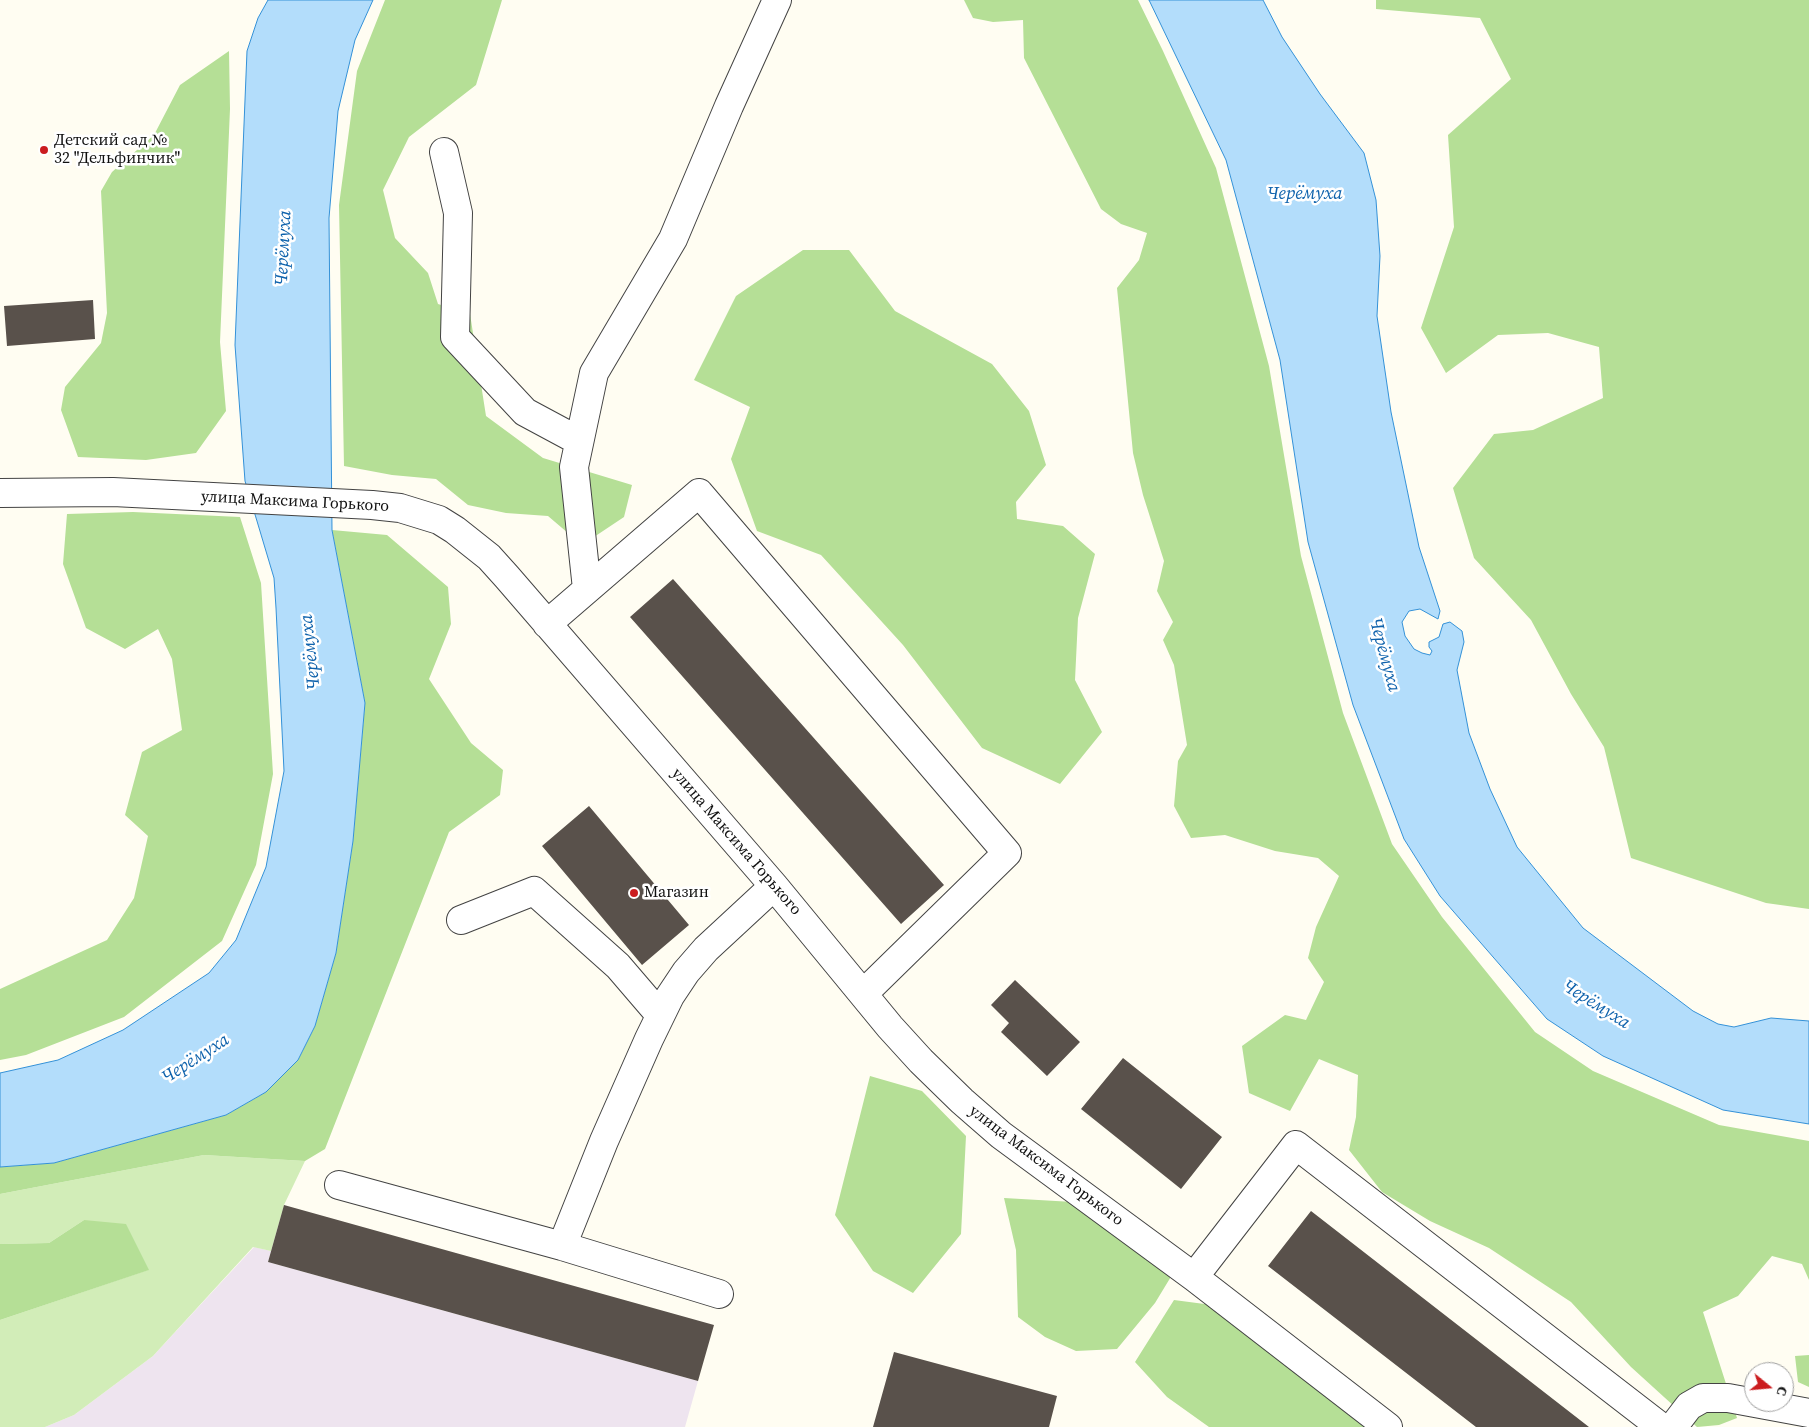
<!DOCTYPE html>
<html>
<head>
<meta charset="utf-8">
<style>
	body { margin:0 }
	#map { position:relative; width:1809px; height:1427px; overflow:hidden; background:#fffdf2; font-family:"Source Serif 4",serif }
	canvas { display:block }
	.north { position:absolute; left:1744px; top:1362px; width:50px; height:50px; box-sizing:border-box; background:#fff; border:1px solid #9f9f9f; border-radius:50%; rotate:107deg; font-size:14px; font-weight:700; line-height:20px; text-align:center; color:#101010 }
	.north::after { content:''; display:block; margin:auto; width:18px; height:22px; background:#cb1c1f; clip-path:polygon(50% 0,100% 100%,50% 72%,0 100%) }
</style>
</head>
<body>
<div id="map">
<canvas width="1809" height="1427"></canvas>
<div class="north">С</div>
</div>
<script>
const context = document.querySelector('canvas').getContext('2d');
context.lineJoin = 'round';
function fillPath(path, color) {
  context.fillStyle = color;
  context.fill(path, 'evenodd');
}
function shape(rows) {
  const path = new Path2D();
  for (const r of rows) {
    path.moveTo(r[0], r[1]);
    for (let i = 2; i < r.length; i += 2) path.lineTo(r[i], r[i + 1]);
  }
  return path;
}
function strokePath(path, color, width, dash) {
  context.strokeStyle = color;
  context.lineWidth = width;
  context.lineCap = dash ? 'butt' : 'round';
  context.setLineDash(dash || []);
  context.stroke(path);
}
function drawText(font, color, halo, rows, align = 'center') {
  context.font = font + ' "Source Serif 4",serif';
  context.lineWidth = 5;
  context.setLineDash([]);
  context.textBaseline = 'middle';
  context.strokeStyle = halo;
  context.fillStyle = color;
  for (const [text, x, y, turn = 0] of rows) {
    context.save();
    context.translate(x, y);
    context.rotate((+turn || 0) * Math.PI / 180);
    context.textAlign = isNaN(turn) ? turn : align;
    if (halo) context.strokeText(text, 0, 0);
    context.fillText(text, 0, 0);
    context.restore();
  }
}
fillPath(shape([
	[254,1247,271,1251,268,1262,698,1381,685,1427,45,1427,74,1415,153,1356]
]), '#eee4ef');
fillPath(shape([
	[204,1155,305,1161,284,1205,271,1251,253,1247,153,1356,74,1415,45,1427,0,1427,0,1320,148,1270,84,1220,49,1243,0,1244,0,1194]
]), '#d2edb8');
fillPath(shape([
	[385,0,502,0,476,85,409,137,383,190,395,238,428,273,438,304,470,314,486,416,543,458,632,485,624,517,582,545,548,516,506,513,468,505,436,479,392,475,344,466,339,205,357,71],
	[964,0,1138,0,1163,51,1216,168,1269,366,1301,556,1343,713,1392,844,1442,917,1535,1032,1593,1071,1719,1125,1809,1141,1809,1280,1802,1264,1772,1256,1738,1296,1703,1312,1737,1418,1719,1425,1697,1427,1631,1367,1571,1302,1489,1248,1430,1221,1382,1192,1349,1150,1356,1117,1358,1075,1319,1059,1290,1111,1249,1093,1242,1046,1285,1015,1306,1020,1324,982,1308,958,1316,927,1339,876,1318,858,1275,851,1225,835,1191,838,1174,806,1178,761,1187,745,1174,665,1163,640,1173,622,1157,591,1164,561,1143,495,1133,453,1117,288,1139,260,1147,233,1121,224,1101,209,1024,58,1023,20,993,22,973,18],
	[1376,0,1809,0,1809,909,1766,903,1631,858,1604,747,1571,694,1531,620,1474,558,1453,488,1494,434,1533,430,1603,398,1599,347,1548,333,1498,335,1446,373,1421,328,1454,227,1448,135,1511,79,1480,18,1376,9],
	[229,51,230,109,220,342,226,411,196,453,146,460,78,457,61,410,65,387,101,343,107,313,101,191,112,172,154,135,180,85],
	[803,250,849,250,895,311,992,364,1029,411,1046,465,1016,502,1017,519,1063,526,1095,554,1078,618,1075,680,1102,732,1060,784,982,748,903,645,821,555,757,531,731,459,750,407,694,380,736,296],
	[133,512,240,517,261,583,273,774,256,865,222,941,124,1017,26,1055,0,1060,0,989,107,940,134,898,148,836,125,815,142,752,182,730,172,659,158,629,125,649,86,628,63,564,67,514],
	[332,530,387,535,448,587,451,624,429,679,471,743,503,770,500,795,449,832,325,1149,305,1161,204,1155,0,1194,0,1167,54,1163,226,1115,266,1092,298,1060,315,1026,336,953,353,841,365,703],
	[870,1076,922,1091,966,1136,961,1234,913,1293,873,1271,835,1215],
	[1004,1198,1073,1202,1172,1275,1155,1303,1117,1349,1076,1351,1045,1337,1018,1317,1016,1250],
	[84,1220,126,1224,149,1270,0,1320,0,1244,49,1243],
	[1174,1300,1212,1305,1263,1348,1328,1392,1368,1427,1209,1427,1167,1397,1135,1362],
	[1809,1355,1809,1387,1798,1382,1795,1356]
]), '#b5df96');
const water = shape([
	[268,0,373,0,355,40,338,111,329,218,332,530,365,703,353,841,336,953,315,1026,298,1060,266,1092,226,1115,54,1163,0,1167,0,1073,58,1060,123,1030,209,973,236,940,266,867,284,771,276,608,274,578,245,481,235,345,247,51,258,18,268,0],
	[1149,0,1263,0,1282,37,1320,94,1364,153,1376,200,1380,256,1377,316,1391,412,1419,547,1440,611,1438,619,1420,609,1409,611,1402,622,1405,636,1414,649,1422,653,1430,655,1432,651,1429,647,1429,642,1439,637,1443,624,1450,622,1462,631,1464,642,1457,670,1469,733,1490,789,1517,847,1583,928,1693,1011,1718,1024,1734,1027,1771,1018,1809,1021,1809,1124,1723,1110,1603,1056,1547,1019,1440,896,1404,839,1353,705,1308,542,1280,360,1226,160,1149,0]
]);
fillPath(water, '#b3ddfb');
strokePath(water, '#3491d7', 1);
fillPath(shape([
	[93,300,95,339,7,346,4,306],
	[673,579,944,885,901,924,630,617],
	[589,806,689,925,642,965,542,846],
	[1015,980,1080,1042,1047,1076,1001,1032,1009,1023,991,1005],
	[1123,1058,1222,1137,1181,1189,1081,1109],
	[284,1205,714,1325,698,1381,268,1262],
	[1311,1211,1589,1427,1476,1427,1268,1266],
	[894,1352,1057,1396,1049,1427,873,1427]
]), '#59514b');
const minor = shape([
	[444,152,458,213,455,337,525,412,579,441],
	[0,493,113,492,372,505,400,508,439,520,455,530,489,557,507,577,774,886,890,1027,921,1061,962,1101,1001,1135,1194,1277,1388,1427],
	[587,589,574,467,594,373,673,239,729,106,777,0],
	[547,624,699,493,1007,853,863,994],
	[461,920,534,891,618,966,660,1015],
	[339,1185,562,1246,719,1294],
	[562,1246,604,1141,649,1039,670,996,686,972,706,949,774,886],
	[1194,1277,1296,1145,1661,1427],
	[1673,1427,1689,1406,1703,1398,1728,1398,1809,1413]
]);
strokePath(minor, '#434343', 30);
strokePath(minor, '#fff', 28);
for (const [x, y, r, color] of [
	[44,150,5,"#cb1c1f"],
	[634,893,5,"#cb1c1f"]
]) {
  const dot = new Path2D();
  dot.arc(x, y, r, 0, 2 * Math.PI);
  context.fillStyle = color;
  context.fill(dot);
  strokePath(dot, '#fff', 2);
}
drawText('16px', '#101010', '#fff', [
	["Детский сад №",54,141],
	["32 \"Дельфинчик\"",54,159],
	["Магазин",644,893]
], 'left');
drawText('16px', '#101010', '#fff', [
	["улица Максима Горького",295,502,3],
	["улица Максима Горького",736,842,49],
	["улица Максима Горького",1046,1166,37]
]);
drawText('italic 18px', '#0e62ac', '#fff', [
	["Черёмуха",1305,194],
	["Черёмуха",284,248,-87],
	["Черёмуха",311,652,-96],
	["Черёмуха",1384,655,75],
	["Черёмуха",1596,1005,32],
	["Черёмуха",196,1059,-33]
]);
</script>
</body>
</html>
